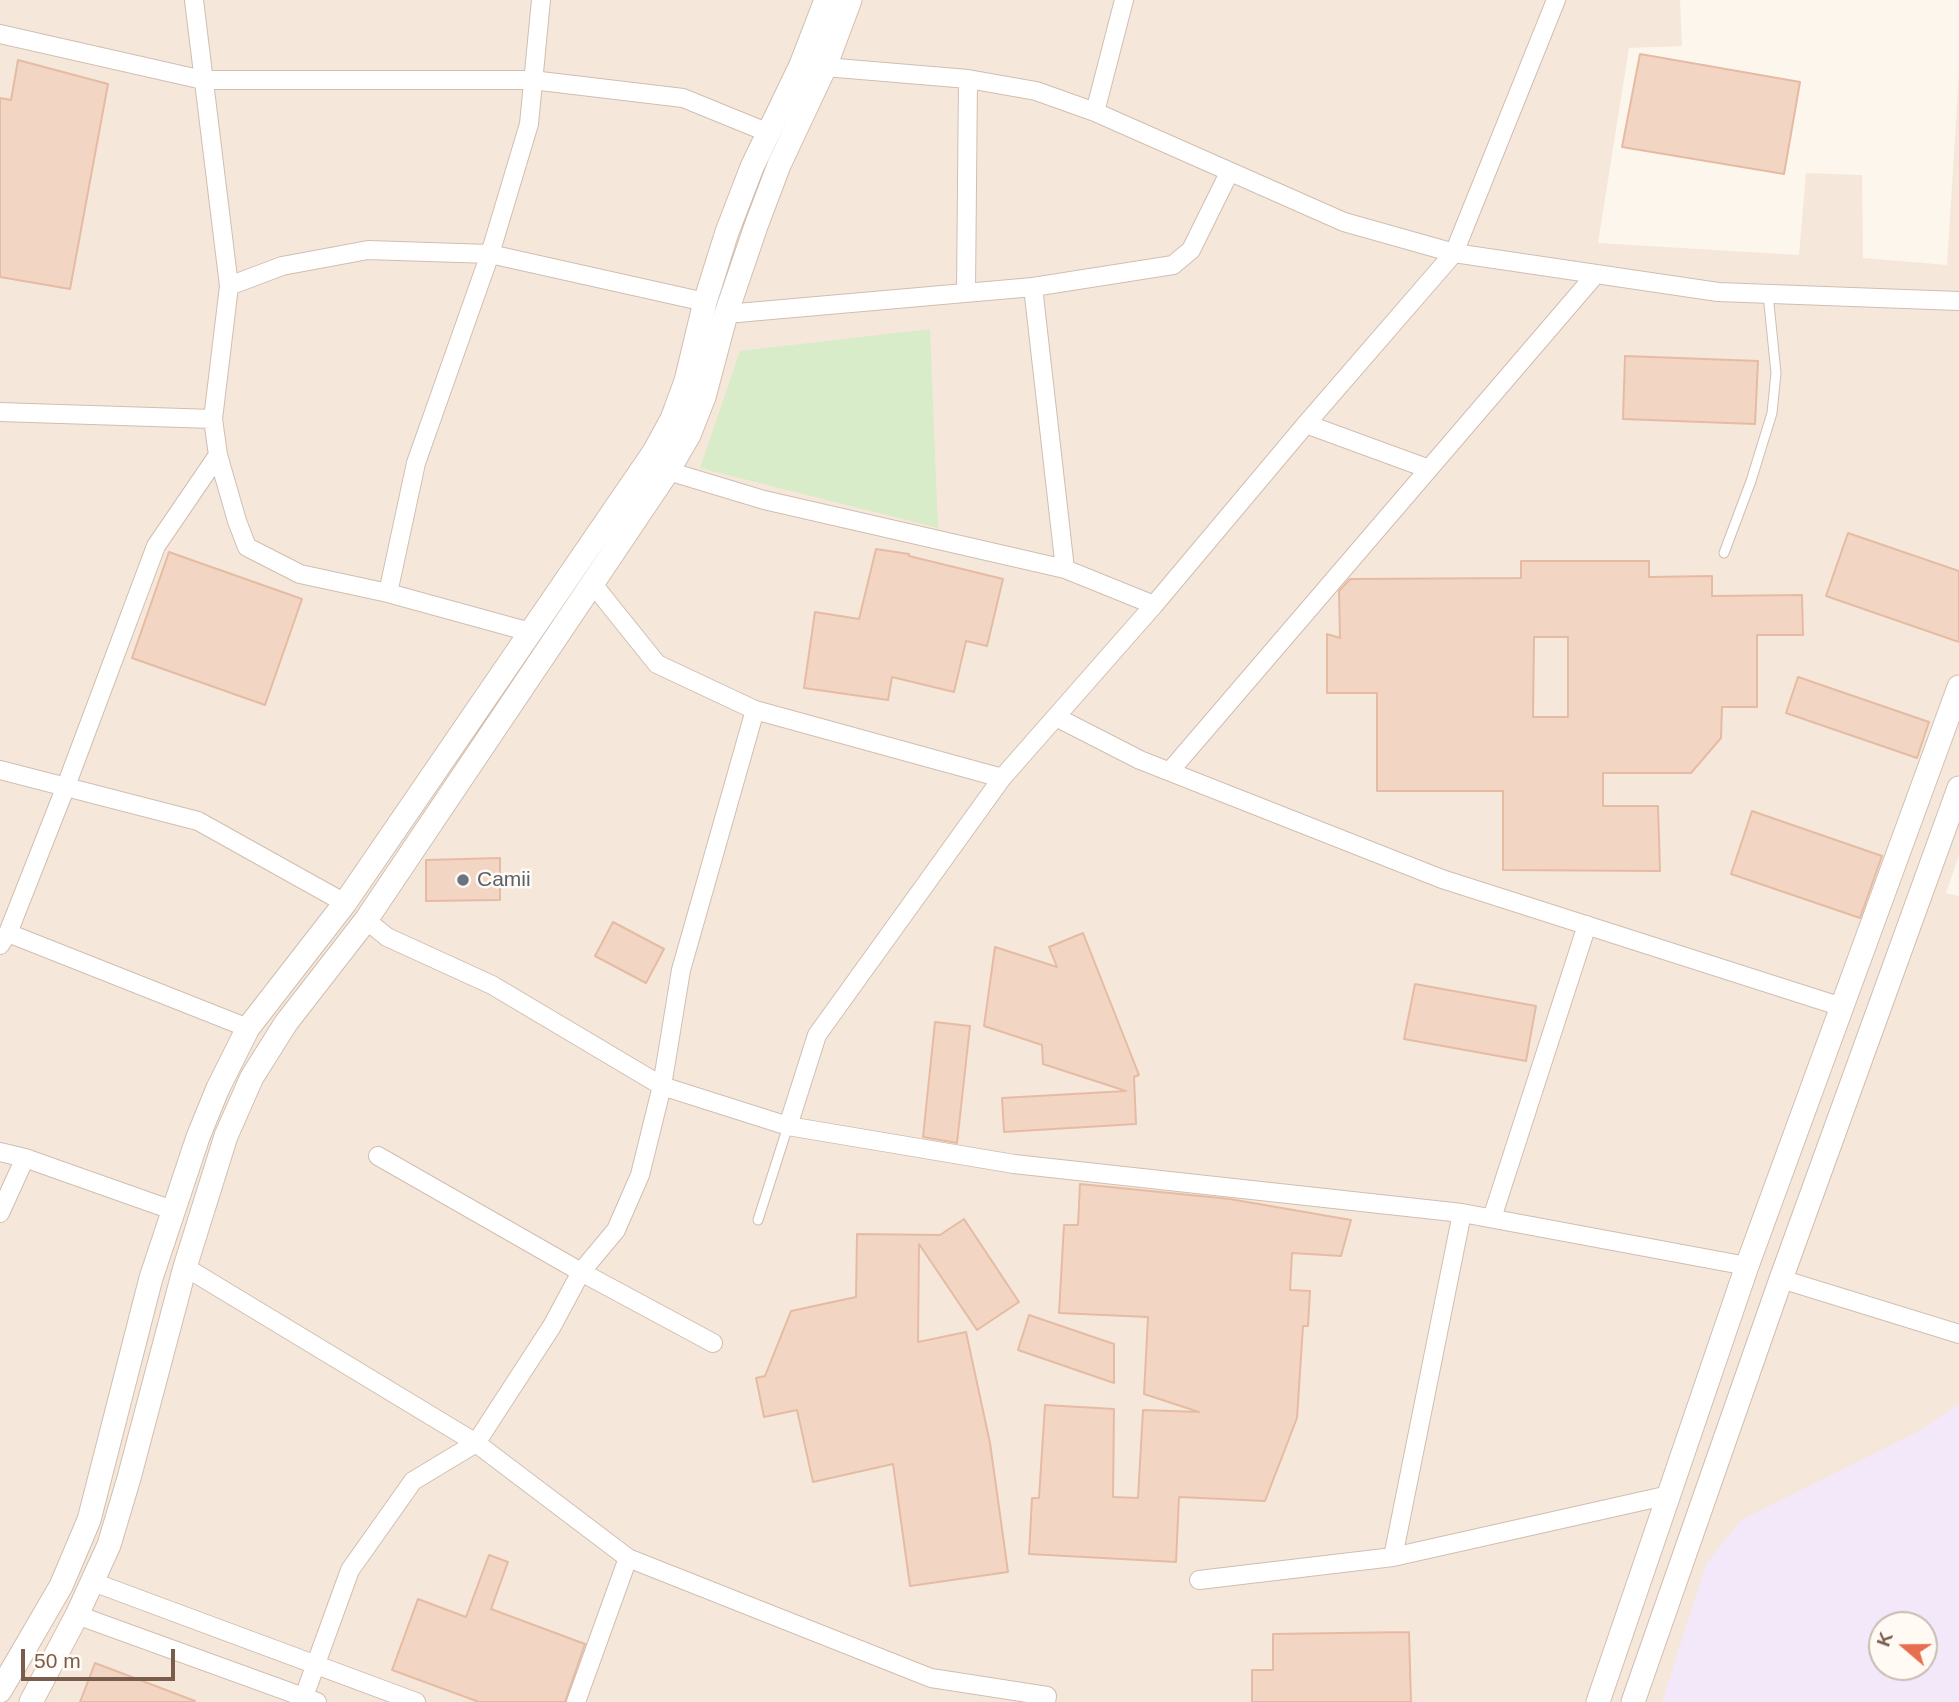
<!DOCTYPE html>
<html>
<head>
<meta charset="utf-8">
<style>
	body { margin:0 }
	#map { position:relative; width:1959px; height:1702px; overflow:hidden; background:#fdf6ec; font-family:Helvetica,sans-serif }
	canvas { display:block }
	.north { position:absolute; left:1868px; top:1611px; width:70px; height:70px; box-sizing:border-box; background:#fffaf3; border:2px solid #cabbb1; border-radius:50%; rotate:290deg; font-size:19px; font-weight:700; line-height:28px; text-align:center; color:#7a5c4d }
	.north::after { content:''; display:block; margin:auto; width:24px; height:32px; background:#e76f51; clip-path:polygon(50% 0,100% 100%,50% 72%,0 100%) }
	.scale { position:absolute; left:21px; top:1649px; width:154px; height:32px; box-sizing:border-box; border:4px solid #7a5c4d; border-top:0; padding-left:9px; font-size:21px; line-height:24px; white-space:nowrap; color:#7a5c4d; -webkit-text-stroke:5px #fffaf3; paint-order:stroke }
</style>
</head>
<body>
<div id="map">
<canvas width="1959" height="1702"></canvas>
<div class="north">K</div>
<div class="scale">50 m</div>
</div>
<script>
const context = document.querySelector('canvas').getContext('2d');
context.lineJoin = 'round';
function fillPath(path, color) {
  context.fillStyle = color;
  context.fill(path, 'evenodd');
}
function shape(rows) {
  const path = new Path2D();
  for (const r of rows) {
    path.moveTo(r[0], r[1]);
    for (let i = 2; i < r.length; i += 2) path.lineTo(r[i], r[i + 1]);
  }
  return path;
}
function strokePath(path, color, width, dash) {
  context.strokeStyle = color;
  context.lineWidth = width;
  context.lineCap = dash ? 'butt' : 'round';
  context.setLineDash(dash || []);
  context.stroke(path);
}
function drawText(font, color, halo, rows, align = 'center') {
  context.font = font + ' Helvetica,sans-serif';
  context.lineWidth = 5;
  context.setLineDash([]);
  context.textBaseline = 'middle';
  context.strokeStyle = halo;
  context.fillStyle = color;
  for (const [text, x, y, turn = 0] of rows) {
    context.save();
    context.translate(x, y);
    context.rotate((+turn || 0) * Math.PI / 180);
    context.textAlign = isNaN(turn) ? turn : align;
    if (halo) context.strokeText(text, 0, 0);
    context.fillText(text, 0, 0);
    context.restore();
  }
}
fillPath(shape([
	[0,0,1680,0,1682,46,1629,48,1598,243,1799,255,1806,173,1862,175,1863,258,1947,265,1959,73,1959,855,1946,893,1959,896,1959,1702,0,1702],
	[1882,1625,1924,1625,1924,1667,1882,1667]
]), '#f5e8da');
fillPath(shape([
	[1959,1404,1959,1702,1662,1702,1706,1564,1741,1520,1919,1431],
	[1882,1625,1924,1625,1924,1667,1882,1667]
]), '#f3e8fa');
fillPath(shape([
	[930,329,938,528,700,468,740,351]
]), '#d8ecc9');
const building = shape([
	[1640,54,1800,82,1784,174,1622,147,1640,54],
	[18,60,108,84,70,289,0,277,0,98,11,100,18,60],
	[1625,356,1758,361,1755,424,1623,419,1625,356],
	[1848,533,1959,571,1959,642,1826,596,1848,533],
	[876,549,909,554,909,556,1003,579,987,646,966,641,954,692,892,677,888,700,804,688,815,612,859,619,876,549],
	[169,552,302,599,265,705,132,658,169,552],
	[1521,561,1649,561,1649,577,1712,576,1712,596,1802,595,1803,635,1757,635,1757,707,1722,707,1721,738,1691,773,1603,773,1603,806,1658,806,1660,871,1503,870,1503,791,1377,791,1377,693,1327,693,1327,634,1340,638,1339,591,1350,579,1521,578,1521,561],
	[1534,637,1568,637,1568,717,1533,717,1534,637],
	[1798,677,1929,722,1917,758,1786,713,1798,677],
	[1752,811,1882,856,1860,918,1731,874,1752,811],
	[500,858,500,900,426,901,426,860,500,858],
	[613,922,664,949,646,983,595,956,613,922],
	[1083,933,1139,1075,1134,1077,1136,1124,1004,1132,1002,1098,1126,1091,1043,1064,1042,1045,984,1026,995,947,1057,967,1049,947,1083,933],
	[1415,984,1536,1006,1526,1061,1404,1039,1415,984],
	[935,1022,970,1026,957,1143,923,1137,935,1022],
	[1080,1184,1230,1199,1351,1220,1341,1256,1292,1253,1290,1290,1310,1291,1308,1326,1303,1326,1297,1418,1265,1501,1179,1497,1176,1562,1029,1554,1032,1498,1039,1498,1045,1405,1114,1409,1113,1497,1138,1498,1143,1410,1199,1412,1144,1394,1148,1317,1059,1313,1064,1225,1078,1225,1080,1184],
	[964,1219,1019,1302,977,1330,919,1244,918,1342,966,1332,990,1443,1008,1572,910,1586,893,1464,813,1482,797,1410,764,1417,756,1378,765,1376,791,1311,856,1297,857,1234,940,1235,964,1219],
	[1029,1315,1114,1344,1114,1383,1018,1350,1029,1315],
	[489,1555,508,1562,491,1609,585,1644,565,1702,479,1702,392,1670,418,1599,466,1617,489,1555],
	[1409,1632,1411,1702,1252,1702,1252,1670,1273,1670,1273,1634,1409,1632],
	[95,1663,195,1701,194,1702,80,1702,95,1663]
]);
fillPath(building, '#f3d5c3');
strokePath(building, '#e6bba3', 2);
const service = shape([
	[1724,553,1751,481,1772,413,1776,373,1768,294],
	[758,1220,788,1126]
]);
const minor = shape([
	[194,0,229,286],
	[0,34,203,80,532,80,683,98,769,133],
	[825,67,968,79,1036,91,1095,112,1344,222,1454,253,1718,292,1959,301],
	[1095,112,1124,0],
	[1033,287,1065,569],
	[966,291,968,79],
	[726,314,1033,287,1173,265,1191,250,1229,173],
	[0,412,213,419],
	[1306,424,1429,469],
	[218,455,237,521,247,547,300,574,388,593,530,632],
	[668,471,764,500,1065,569,1154,605,1306,424,1454,253,1556,0],
	[388,593,416,463,490,254,529,124,541,0],
	[755,710,1002,778,1154,605],
	[1056,717,1140,760,1442,879,1842,1007],
	[0,770,198,821,345,903],
	[1170,771,1596,274],
	[366,920,387,937,492,985,662,1086,788,1126,817,1035,1002,778],
	[8,933,248,1028],
	[0,945,8,933,66,786,156,546,218,455,213,419,229,286,282,266,368,250,490,254,705,302],
	[788,1126,1014,1164,1462,1213,1747,1266],
	[0,1152,25,1158,172,1210],
	[378,1156,581,1272,713,1343],
	[0,1213,25,1158],
	[1492,1218,1587,925],
	[185,1267,476,1443,628,1558,931,1678,1047,1696,1046,1702],
	[1781,1279,1959,1334],
	[1393,1557,1462,1213],
	[1199,1580,1393,1557,1669,1495],
	[93,1582,416,1702],
	[77,1615,317,1702],
	[302,1702,350,1570,413,1481,476,1443,552,1326,581,1272,616,1230,640,1175,662,1086,681,970,755,710,657,664,592,583],
	[576,1702,628,1558]
]);
const tertiary = shape([
	[0,1691,61,1586,89,1520,151,1278,198,1137,218,1088,248,1028,345,903,654,452,672,419,686,381,705,302,727,232,752,167,801,65,826,0],
	[31,1702,77,1615,109,1545,129,1478,185,1267,226,1136,252,1077,286,1023,366,920,668,471,689,435,704,397,726,314,756,226,779,165,825,67,850,0],
	[1598,1702,1747,1266,1959,687],
	[1633,1702,1781,1279,1959,788]
]);
strokePath(service, '#d1beb0', 11);
strokePath(minor, '#d1beb0', 20);
strokePath(tertiary, '#d1beb0', 25);
strokePath(service, '#fff', 9);
strokePath(minor, '#fff', 18);
strokePath(tertiary, '#fff', 23);
for (const [x, y, r, color] of [
	[463,880,7,"#6b7280"]
]) {
  const dot = new Path2D();
  dot.arc(x, y, r, 0, 2 * Math.PI);
  context.fillStyle = color;
  context.fill(dot);
  strokePath(dot, '#fffaf3', 2.5);
}
drawText('21px', '#5b616d', '#fffaf3', [
	["Camii",477,880]
], 'left');
</script>
</body>
</html>
